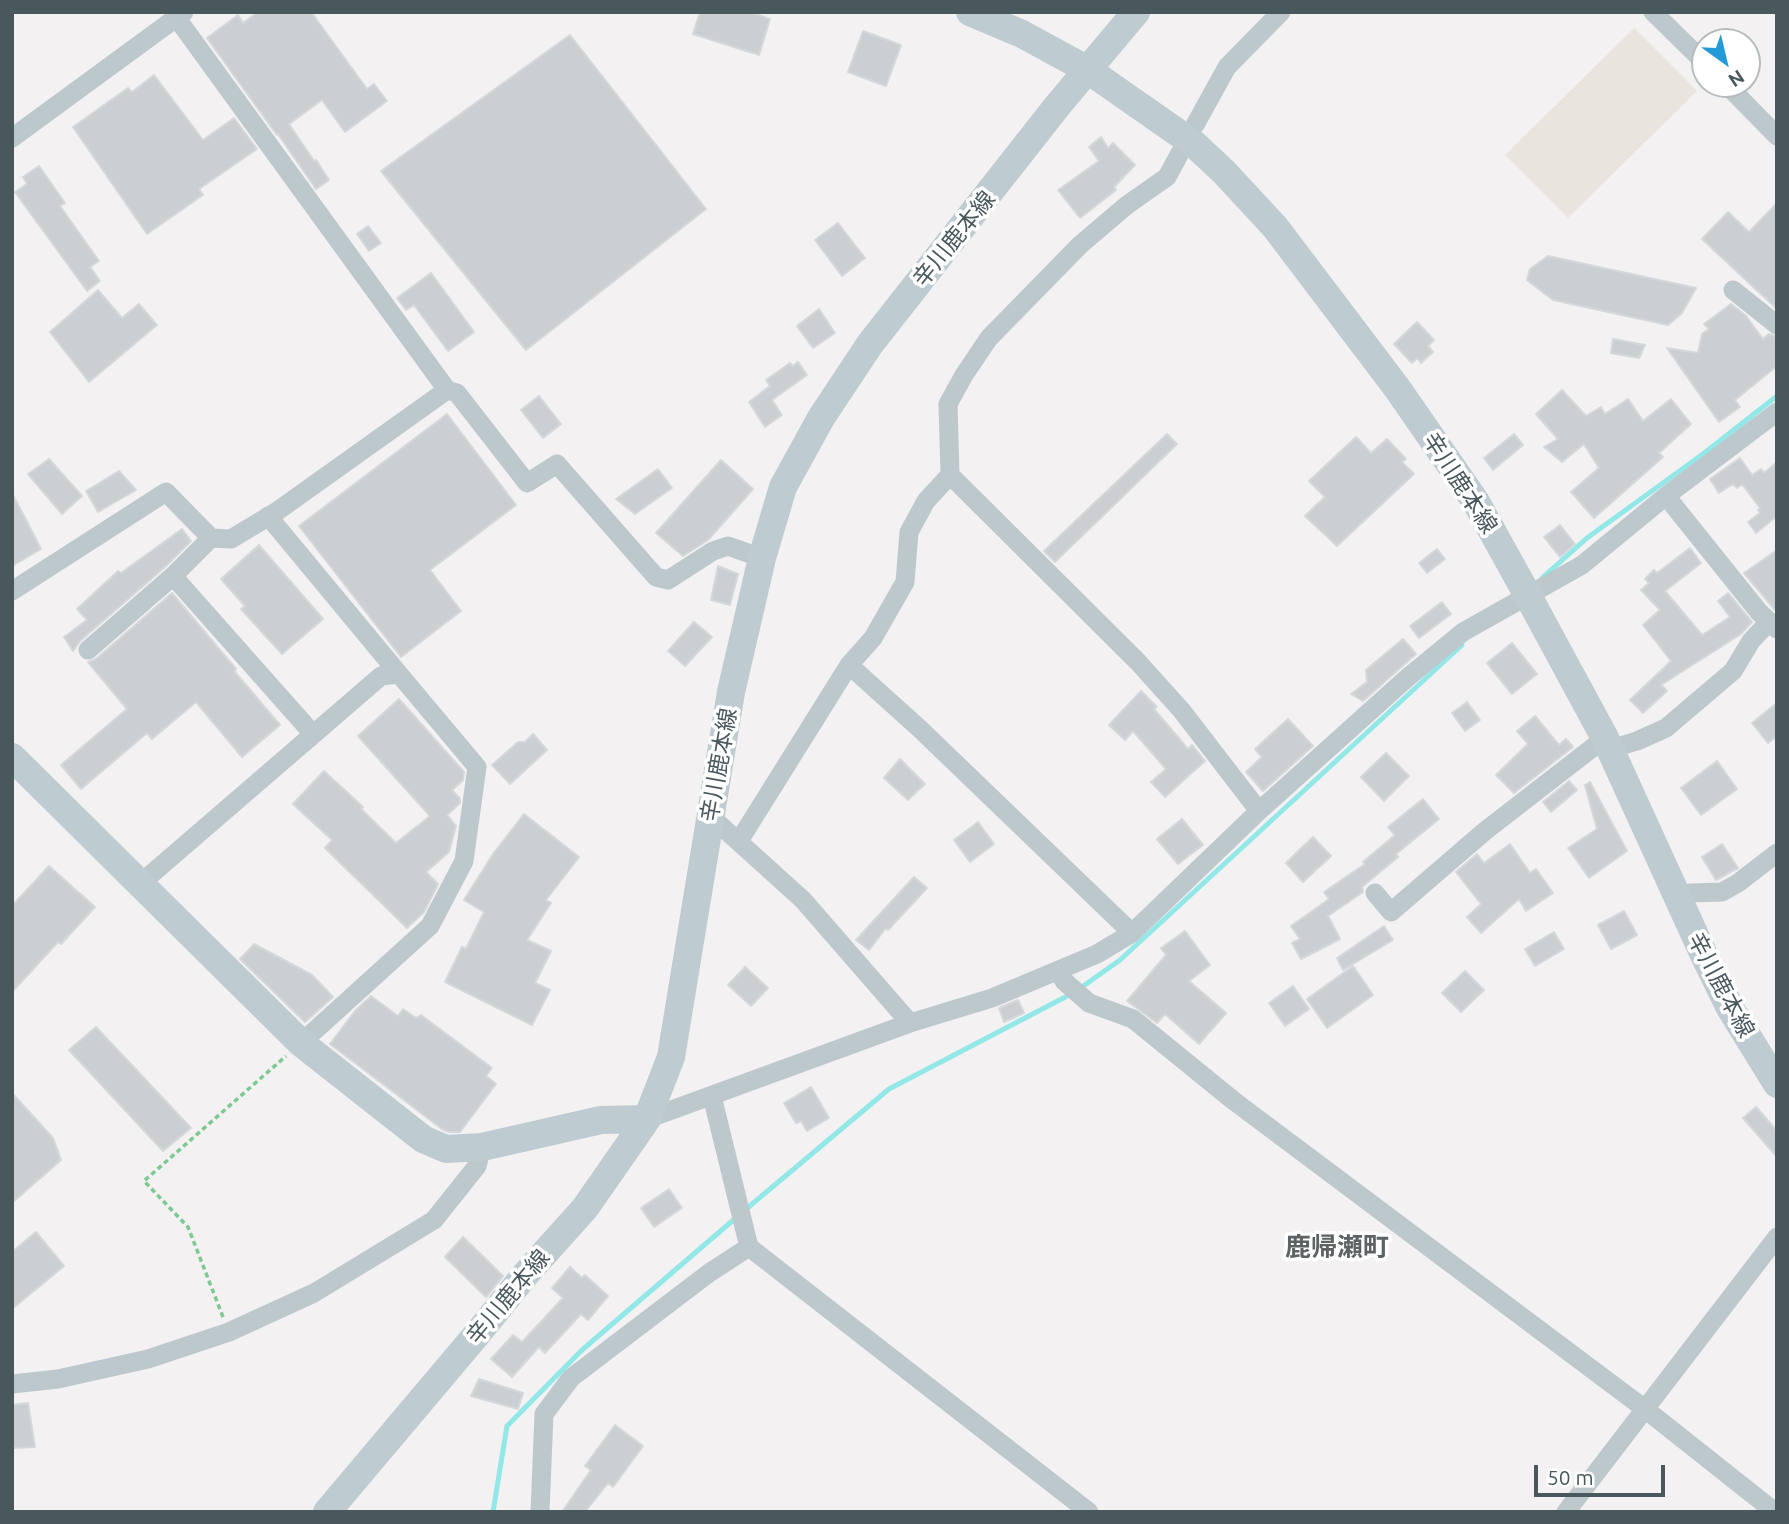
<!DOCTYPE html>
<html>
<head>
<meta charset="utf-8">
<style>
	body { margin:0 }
	#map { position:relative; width:1789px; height:1524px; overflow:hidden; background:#f3f1f1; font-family:Ubuntu,sans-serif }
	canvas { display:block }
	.frame { position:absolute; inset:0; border:14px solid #49585d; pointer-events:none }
	.north { position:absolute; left:1691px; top:28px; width:70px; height:70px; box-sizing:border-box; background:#fff; border:2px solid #b6bcbe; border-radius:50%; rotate:146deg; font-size:19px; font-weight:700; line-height:28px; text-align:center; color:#49585d }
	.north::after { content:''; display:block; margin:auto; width:24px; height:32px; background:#259ad9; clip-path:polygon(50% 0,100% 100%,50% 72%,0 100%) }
	.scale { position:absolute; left:1534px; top:1465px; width:131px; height:32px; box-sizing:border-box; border:4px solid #49585d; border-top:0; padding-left:9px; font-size:21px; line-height:24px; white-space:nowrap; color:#49585d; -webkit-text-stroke:5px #fff; paint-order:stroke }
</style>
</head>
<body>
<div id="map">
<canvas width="1789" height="1524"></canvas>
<div class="frame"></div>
<div class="north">N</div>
<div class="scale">50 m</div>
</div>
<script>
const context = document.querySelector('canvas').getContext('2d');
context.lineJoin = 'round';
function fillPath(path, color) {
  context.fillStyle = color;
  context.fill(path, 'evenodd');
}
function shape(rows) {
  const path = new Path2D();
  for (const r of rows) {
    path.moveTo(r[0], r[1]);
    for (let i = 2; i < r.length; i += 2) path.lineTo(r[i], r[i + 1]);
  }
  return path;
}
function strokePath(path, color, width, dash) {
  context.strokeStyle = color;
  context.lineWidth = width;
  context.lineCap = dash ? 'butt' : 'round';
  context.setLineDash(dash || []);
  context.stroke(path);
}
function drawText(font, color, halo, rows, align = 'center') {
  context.font = font + ' Ubuntu,"Noto Sans JP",sans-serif';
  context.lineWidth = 7;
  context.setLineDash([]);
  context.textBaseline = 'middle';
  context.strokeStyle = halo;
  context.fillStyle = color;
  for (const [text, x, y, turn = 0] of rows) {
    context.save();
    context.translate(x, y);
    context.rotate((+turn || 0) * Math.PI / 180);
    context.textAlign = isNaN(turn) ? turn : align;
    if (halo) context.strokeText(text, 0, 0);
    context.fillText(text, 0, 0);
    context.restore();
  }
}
fillPath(shape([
	[1634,28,1697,91,1568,218,1505,155]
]), '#e9e4de');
strokePath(shape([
	[1542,578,1587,538,1703,454,1777,396],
	[1079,989,1120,960,1462,645],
	[745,1210,889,1089,1071,994],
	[493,1512,507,1426,582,1350,738,1216]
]), '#92e7e7', 5);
const building = shape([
	[258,12,311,12,367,89,374,84,387,101,345,132,322,100,289,124,314,161,316,160,329,180,316,189,278,134,277,135,207,38,238,15,243,23,258,12],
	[700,12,749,12,770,19,759,55,693,34,700,12],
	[863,31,901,45,886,86,848,72,863,31],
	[570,35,706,209,526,350,381,171,570,35],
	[154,75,203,140,234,118,257,149,199,189,203,195,147,234,73,127,128,88,132,92,154,75],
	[1101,137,1108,148,1113,143,1135,165,1114,187,1116,190,1080,218,1058,190,1099,161,1089,147,1101,137],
	[39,166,65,203,60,206,99,261,90,267,100,281,87,291,15,192,27,184,23,177,39,166],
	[1777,203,1777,309,1702,239,1728,212,1749,232,1777,203],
	[838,223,865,258,842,276,815,240,838,223],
	[368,226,381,243,369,251,357,234,368,226],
	[1548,256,1696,288,1682,313,1668,325,1553,300,1527,280,1530,269,1548,256],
	[431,273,474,332,448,351,414,305,406,310,397,298,431,273],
	[98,290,122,318,139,304,157,325,89,382,50,332,98,290],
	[1731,304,1746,316,1763,339,1769,334,1777,337,1777,366,1735,400,1740,407,1719,422,1667,348,1698,353,1702,334,1709,329,1704,324,1731,304],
	[819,309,835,333,813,348,797,326,819,309],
	[1417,322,1434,340,1428,346,1433,352,1421,363,1417,358,1412,363,1394,344,1417,322],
	[1613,339,1645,345,1639,358,1611,353,1613,339],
	[798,362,807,375,772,400,782,415,765,427,749,402,770,386,766,380,790,363,793,366,798,362],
	[1562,390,1586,416,1601,407,1605,414,1628,399,1643,421,1671,399,1691,424,1659,453,1663,457,1594,518,1571,492,1599,468,1584,444,1562,462,1544,447,1558,439,1536,414,1562,390],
	[539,396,561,424,543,438,521,410,539,396],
	[447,414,516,505,430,570,461,611,401,657,299,526,447,414],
	[1167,434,1177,444,1055,562,1044,551,1167,434],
	[1514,434,1523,445,1493,470,1484,458,1514,434],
	[1356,437,1371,453,1387,439,1406,459,1402,462,1414,474,1337,546,1305,516,1325,497,1309,481,1356,437],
	[1740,458,1752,475,1761,469,1764,473,1777,462,1777,516,1756,533,1748,522,1760,513,1758,510,1760,508,1742,484,1737,488,1733,484,1719,493,1710,479,1740,458],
	[49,459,82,496,62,514,28,474,49,459],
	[721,460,753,489,708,540,683,556,656,533,721,460],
	[658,469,672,488,635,514,616,499,658,469],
	[119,471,136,490,98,512,86,491,119,471],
	[12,493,41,549,12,566,12,493],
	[1560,525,1575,544,1560,557,1544,537,1560,525],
	[182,529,191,541,165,567,80,641,73,651,64,637,87,620,77,609,118,571,121,573,182,529],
	[259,545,323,619,282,654,241,609,245,606,221,579,259,545],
	[1690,548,1701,563,1665,591,1702,635,1730,617,1718,601,1728,593,1752,622,1741,634,1661,685,1667,691,1643,713,1630,700,1671,661,1643,625,1660,610,1641,590,1649,583,1645,579,1654,570,1657,573,1690,548],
	[1437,549,1445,559,1427,573,1419,563,1437,549],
	[1777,550,1777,609,1775,610,1744,573,1777,550],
	[718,566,738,574,730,605,711,600,718,566],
	[172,593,236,669,234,671,280,725,242,757,196,702,152,739,147,733,81,789,61,765,127,709,88,662,96,659,172,593],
	[1442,602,1451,614,1419,638,1410,626,1442,602],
	[694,622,712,637,685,666,668,651,694,622],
	[1403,639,1416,654,1363,701,1351,694,1367,682,1366,670,1403,639],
	[1512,643,1537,674,1512,694,1487,663,1512,643],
	[1141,691,1157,707,1154,709,1188,749,1192,745,1205,761,1165,797,1151,782,1166,769,1133,731,1125,740,1109,725,1141,691],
	[399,699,464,772,463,780,452,790,460,799,460,803,447,815,456,826,449,852,426,872,438,884,424,912,407,928,325,848,332,840,293,804,324,771,363,807,361,809,396,843,430,816,358,736,399,699],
	[1467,702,1480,720,1465,731,1452,713,1467,702],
	[1777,703,1777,736,1768,743,1752,723,1777,703],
	[1535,716,1559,745,1566,739,1573,747,1514,793,1496,775,1528,744,1517,731,1535,716],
	[1288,719,1313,746,1263,791,1246,772,1262,757,1255,749,1288,719],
	[533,734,547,750,510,784,492,765,518,742,525,742,533,734],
	[1386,753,1409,776,1384,801,1361,777,1386,753],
	[900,759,925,784,908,800,884,778,900,759],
	[1717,761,1737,789,1701,815,1681,788,1717,761],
	[1569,781,1577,790,1551,812,1543,802,1569,781],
	[1590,782,1627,851,1589,878,1568,848,1597,829,1585,785,1590,782],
	[1423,799,1439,819,1396,854,1398,857,1362,887,1363,892,1328,916,1340,939,1301,959,1292,943,1300,939,1291,926,1329,899,1324,892,1365,864,1363,862,1395,835,1388,827,1423,799],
	[524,814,579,857,546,900,551,903,527,940,551,951,535,983,550,990,532,1025,445,982,462,947,466,949,484,912,464,900,493,854,524,814],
	[1182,819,1203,845,1178,864,1157,839,1182,819],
	[978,822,994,844,970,862,954,840,978,822],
	[1313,837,1331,856,1303,882,1286,863,1313,837],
	[1510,844,1530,873,1536,869,1553,893,1526,911,1519,899,1481,933,1467,917,1481,904,1456,872,1477,854,1484,863,1510,844],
	[1722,844,1738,868,1716,880,1702,857,1722,844],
	[49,866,95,907,61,944,58,942,12,992,12,906,49,866],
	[914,877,927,888,888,930,886,928,869,950,856,940,914,877],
	[1624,911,1637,935,1611,949,1598,925,1624,911],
	[1384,926,1393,940,1343,970,1337,958,1384,926],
	[1185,931,1210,965,1189,981,1226,1013,1199,1044,1165,1014,1157,1023,1127,1001,1166,955,1161,948,1185,931],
	[1554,932,1564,949,1535,966,1525,949,1554,932],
	[254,944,312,975,333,997,305,1022,240,959,254,944],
	[1353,966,1373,995,1327,1028,1307,999,1353,966],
	[745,967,768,988,751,1006,728,985,745,967],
	[1465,971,1484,990,1461,1012,1442,993,1465,971],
	[1293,986,1309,1009,1285,1026,1269,1003,1293,986],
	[371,996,398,1016,403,1009,416,1018,421,1015,492,1068,486,1076,496,1084,460,1132,449,1132,442,1129,330,1044,355,1011,371,996],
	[1018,1000,1024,1013,1004,1022,999,1008,1018,1000],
	[96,1027,191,1128,163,1151,69,1050,96,1027],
	[811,1087,829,1118,807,1131,801,1121,796,1123,784,1103,811,1087],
	[12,1093,53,1138,61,1160,12,1203,12,1093],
	[1756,1107,1777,1131,1777,1157,1743,1118,1756,1107],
	[669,1189,682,1208,654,1227,641,1208,669,1189],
	[36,1232,64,1266,12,1309,12,1252,36,1232],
	[463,1237,503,1276,486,1297,445,1257,463,1237],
	[570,1267,582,1278,585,1275,608,1296,588,1320,581,1314,545,1353,539,1347,512,1377,491,1359,513,1335,522,1342,563,1298,552,1288,570,1267],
	[479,1379,523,1393,518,1409,471,1396,479,1379],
	[28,1403,35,1447,12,1448,12,1405,28,1403],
	[615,1425,643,1446,613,1487,608,1483,585,1512,562,1512,591,1470,585,1466,615,1425]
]);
fillPath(building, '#cbcfd2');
strokePath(building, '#d5d8db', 2);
strokePath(shape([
	[223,1317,188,1227,144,1181,286,1056]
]), '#7cc993', 3.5, [5, 3.5]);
strokePath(shape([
	[1653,12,1705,63],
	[176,17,447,390,457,393,527,483,557,464,656,577,668,580,713,551,728,546,762,558],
	[1726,84,1777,136],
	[1195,125,1227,67,1281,12],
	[12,138,184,12],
	[1733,290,1777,325],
	[950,475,1138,662,1182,711,1259,811],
	[1666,496,1759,612,1777,629],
	[268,516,399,674],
	[211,538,173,576,313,734],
	[12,591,166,492,211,538,231,539,276,512,447,390],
	[88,650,173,576],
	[849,665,920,729,1132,933],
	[1610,749,1637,741,1666,728,1733,671,1751,641,1769,622],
	[709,815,803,900,910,1023],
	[739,841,849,665,873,638,905,582,909,532,926,501,950,475,948,404,964,375,989,338,1080,245,1127,205,1167,177,1180,153],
	[141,883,381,676,399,674,477,767,464,861,430,926,301,1043],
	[1375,893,1391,912,1485,831,1605,738],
	[1680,903,1690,893,1722,892,1738,883,1777,853],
	[1059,971,1064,981,1089,1003,1133,1019,1234,1101,1645,1409,1775,1512],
	[712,1096,749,1247,1089,1512],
	[647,1119,910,1023,992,998,1097,954,1132,933,1259,811,1407,678,1463,632,1582,565,1666,496,1777,412],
	[12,1384,58,1379,148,1359,229,1332,314,1293,434,1220,477,1166,482,1147],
	[540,1512,544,1414,571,1378,709,1273,749,1247],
	[1566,1512,1777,1237]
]), '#bdc8cc', 19);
strokePath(shape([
	[970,12,1022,34,1088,70,1194,144,1224,172,1275,227,1397,388,1476,502,1527,594,1605,738,1704,955,1730,1008,1777,1084],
	[12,757,301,1043,423,1139,446,1149,482,1147,601,1120,647,1119],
	[327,1512,478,1333,525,1275,585,1208,647,1119,671,1057,731,692,762,558,783,487,821,418,870,344,1058,105,1136,12]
]), '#becbd1', 28);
drawText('23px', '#49585d', '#fff', [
	["辛川鹿本線",954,239,-51],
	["辛川鹿本線",1460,483,57],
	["辛川鹿本線",719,765,-80],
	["辛川鹿本線",1721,985,62],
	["辛川鹿本線",508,1297,-50]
]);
drawText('bold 26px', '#5d6265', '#fff', [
	["鹿帰瀬町",1337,1247]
]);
</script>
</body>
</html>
